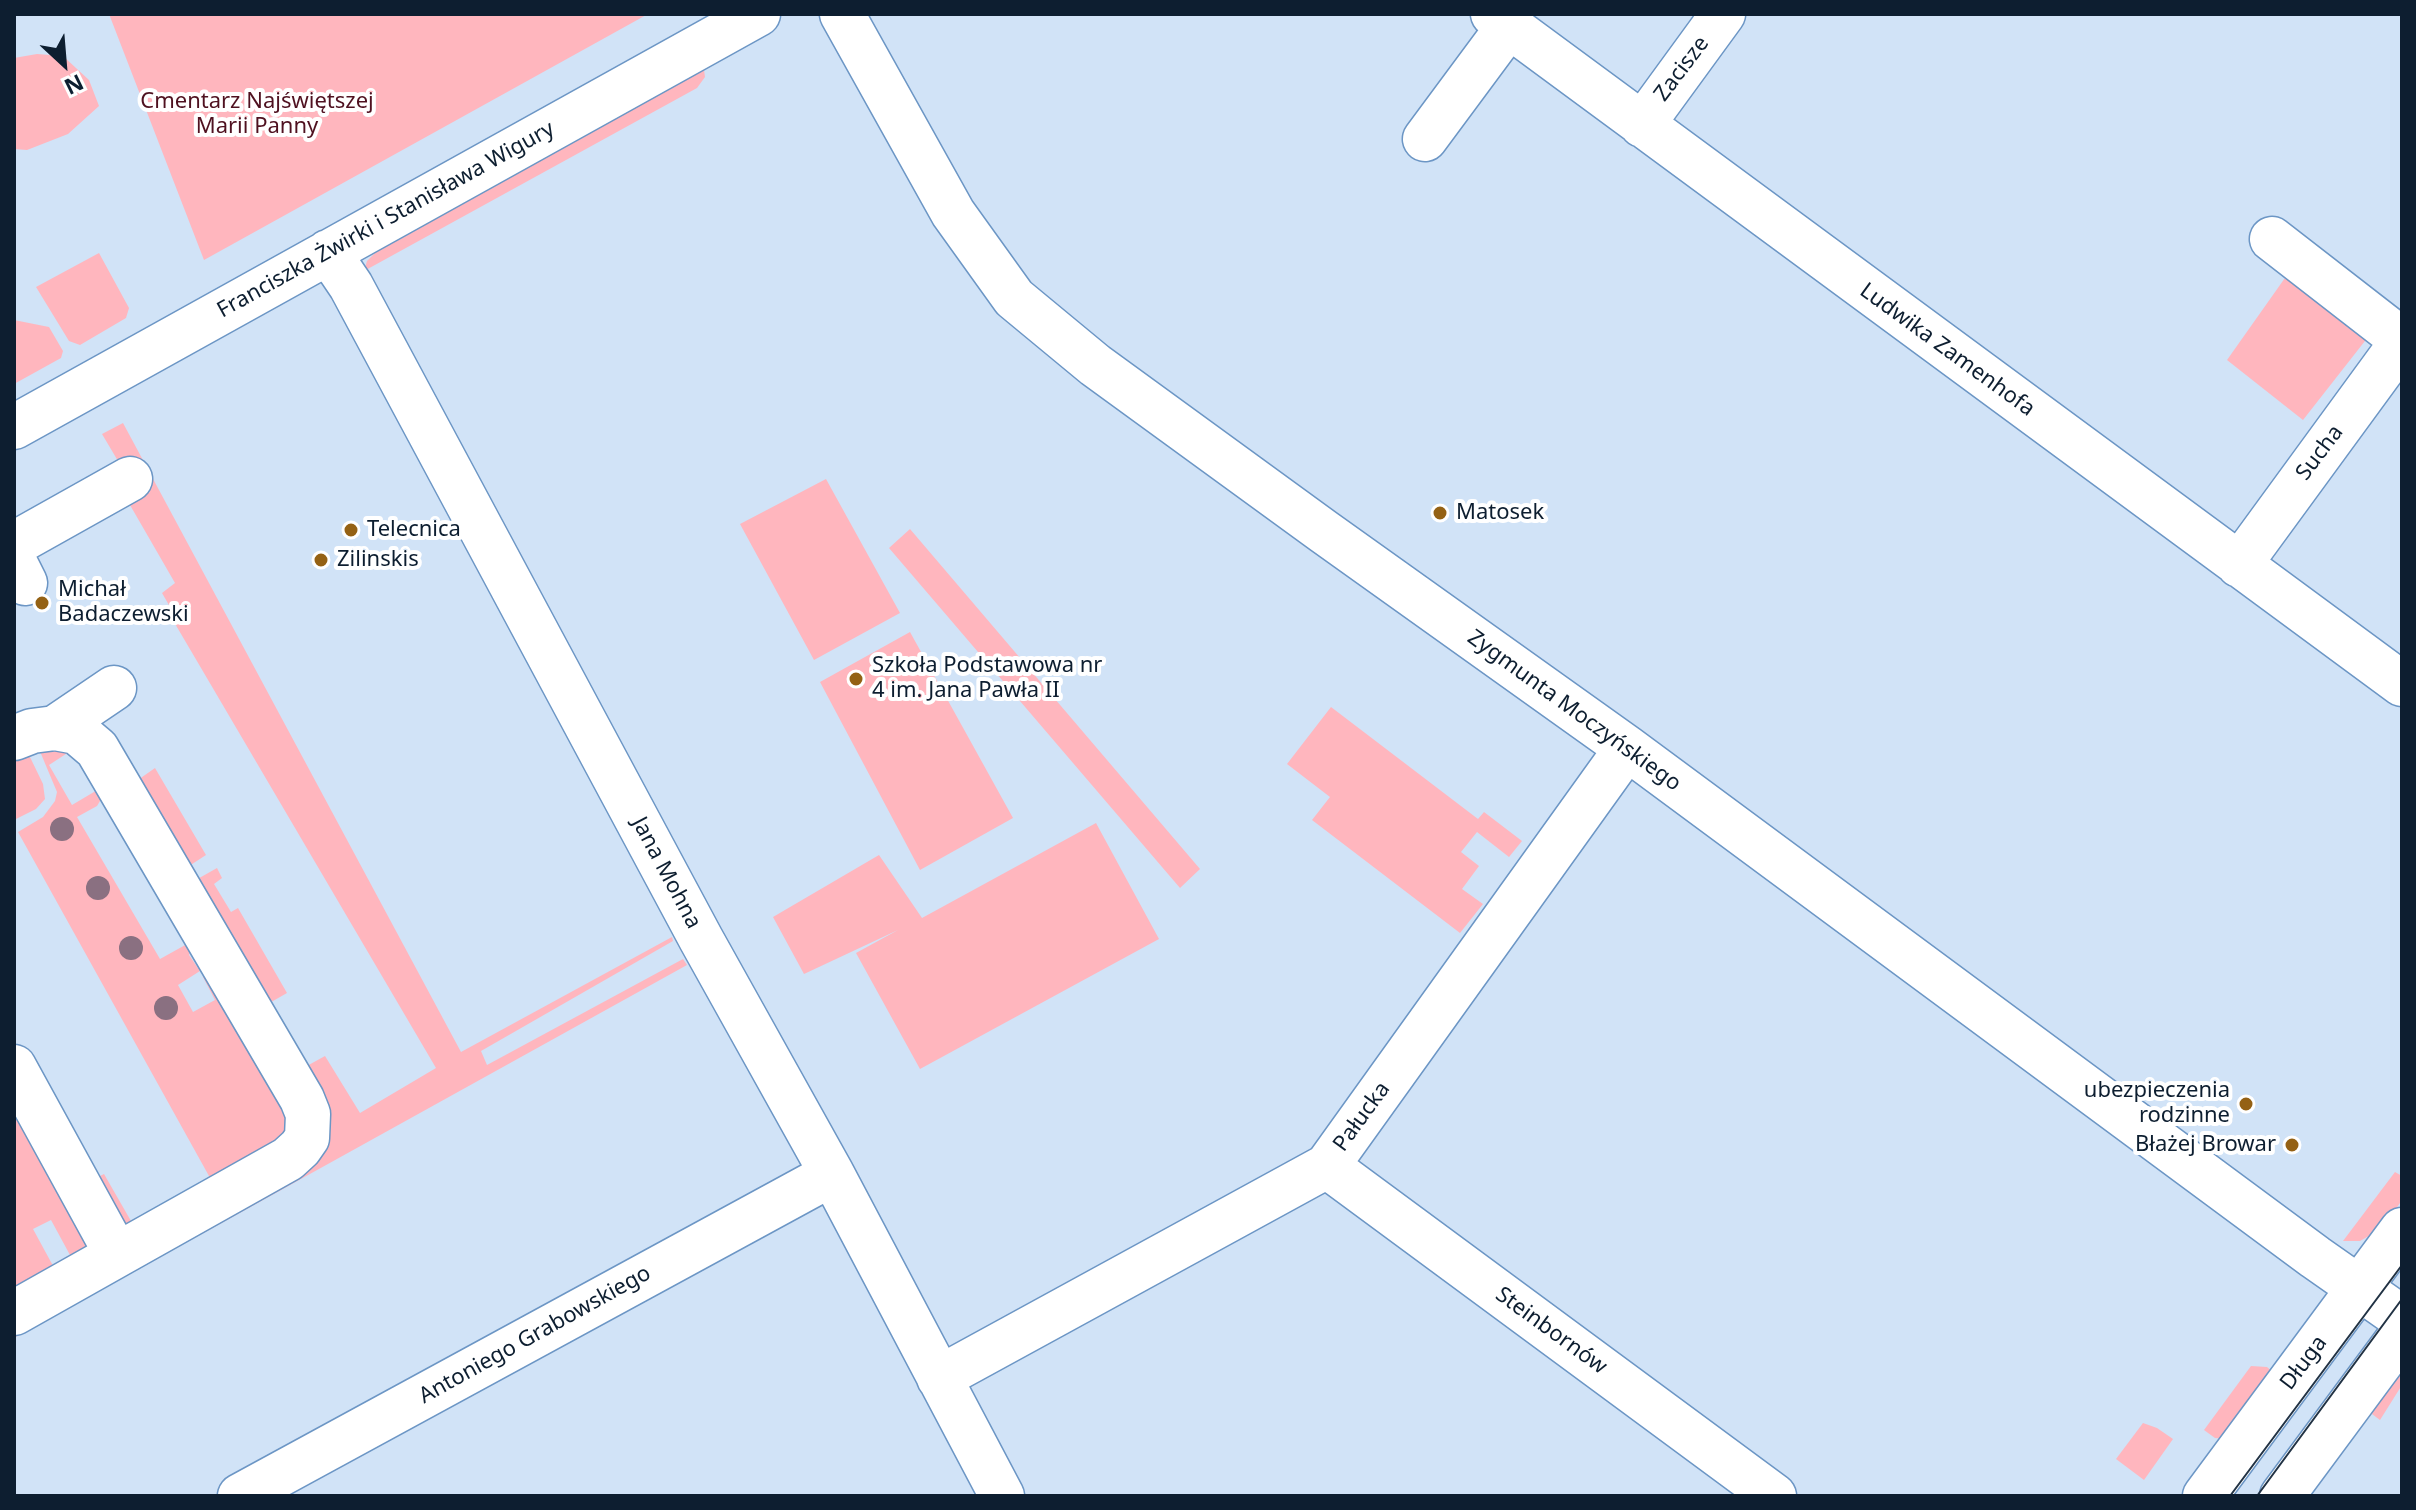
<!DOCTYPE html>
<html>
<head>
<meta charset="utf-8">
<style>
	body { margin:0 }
	#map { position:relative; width:2416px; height:1510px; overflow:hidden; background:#d1e3f7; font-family:"Noto Sans",sans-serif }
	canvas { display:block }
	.frame { position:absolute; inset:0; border:16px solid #0d1e30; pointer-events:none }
	.north { position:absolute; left:24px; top:24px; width:80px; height:80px; -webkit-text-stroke:6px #fff; paint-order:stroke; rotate:154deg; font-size:22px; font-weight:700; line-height:32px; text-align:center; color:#0d1e30 }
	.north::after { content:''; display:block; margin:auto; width:28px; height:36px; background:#0d1e30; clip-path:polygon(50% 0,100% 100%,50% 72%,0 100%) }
</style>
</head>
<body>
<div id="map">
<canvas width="2416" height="1510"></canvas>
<div class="frame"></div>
<div class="north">N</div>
</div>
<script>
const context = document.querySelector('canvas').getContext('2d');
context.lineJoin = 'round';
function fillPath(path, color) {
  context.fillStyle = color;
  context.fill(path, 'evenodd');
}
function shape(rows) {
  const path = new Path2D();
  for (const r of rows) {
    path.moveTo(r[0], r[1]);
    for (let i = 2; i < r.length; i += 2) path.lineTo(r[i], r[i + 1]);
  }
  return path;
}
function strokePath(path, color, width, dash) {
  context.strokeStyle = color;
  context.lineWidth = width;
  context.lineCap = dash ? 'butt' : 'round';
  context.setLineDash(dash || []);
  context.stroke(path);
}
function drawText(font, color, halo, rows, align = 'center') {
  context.font = font + ' "Noto Sans",sans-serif';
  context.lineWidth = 8;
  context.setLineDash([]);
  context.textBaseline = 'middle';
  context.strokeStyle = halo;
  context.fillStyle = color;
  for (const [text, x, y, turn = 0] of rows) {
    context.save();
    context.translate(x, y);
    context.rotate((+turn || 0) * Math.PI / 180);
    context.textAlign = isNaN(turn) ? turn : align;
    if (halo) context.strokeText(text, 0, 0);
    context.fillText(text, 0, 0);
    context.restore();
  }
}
fillPath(shape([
	[109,14,648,14,204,260],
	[37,54,63,56,89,80,99,106,68,134,27,150,14,149,14,58],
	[704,70,705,77,697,88,364,271,367,261,375,253],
	[99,253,129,308,126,318,80,345,69,341,36,287],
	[2292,268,2372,332,2303,420,2227,360],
	[14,320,49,327,63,351,61,358,14,384],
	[123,423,461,1052,672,937,673,941,481,1051,487,1065,683,959,687,965,14,1338,14,1327,313,1161,305,1067,325,1056,360,1113,436,1068,174,622,177,619,162,593,175,583,130,505,150,492,132,458,123,462,118,461,102,434],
	[826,479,900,613,814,660,740,524],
	[910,529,1200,869,1180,888,889,548],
	[910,632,1013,818,920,870,820,682],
	[1331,707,1478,819,1484,812,1522,841,1509,857,1477,832,1461,852,1479,866,1462,889,1483,904,1460,933,1312,820,1330,797,1287,764],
	[50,745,59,746,69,752,49,765,72,805,99,789,103,796,97,806,77,817,160,959,187,944,194,943,189,955,200,971,178,985,193,1012,215,1000,203,977,207,974,228,1007,233,1005,267,1062,264,1065,265,1068,269,1065,290,1107,290,1125,282,1143,269,1156,253,1167,140,1230,133,1232,123,1227,118,1221,94,1179,104,1174,135,1228,214,1185,18,832,43,817,55,801,57,792,39,749],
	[29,755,43,784,45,799,36,809,14,820,14,762],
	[155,768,206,855,186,868,135,782],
	[1096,823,1159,939,920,1069,856,953,898,930,804,974,773,917,879,855,922,918],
	[217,868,222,878,214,884,231,912,238,908,287,993,266,1005,194,881],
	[19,1112,90,1248,68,1271,61,1260,70,1255,51,1220,33,1229,58,1275,18,1292,14,1284,14,1115],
	[2395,1172,2402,1176,2402,1200,2387,1222,2374,1233,2360,1241,2343,1241],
	[2402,1365,2402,1385,2380,1420,2368,1411],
	[2251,1366,2267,1367,2274,1373,2227,1439,2215,1438,2204,1430],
	[2143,1423,2157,1428,2173,1439,2144,1480,2116,1459]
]), '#ffb6be');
const minor = shape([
	[842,14,953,213,1014,298,1095,365,1323,531,1627,748,2315,1257,2402,1318],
	[1493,14,2402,684],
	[1642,125,1723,14],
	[1425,139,1508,27],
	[2272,239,2402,340],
	[328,252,351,286,701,939,832,1174,1002,1496],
	[14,427,758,14],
	[14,544,130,479],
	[14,561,25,583],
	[2239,565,2402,342],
	[55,728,114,688],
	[14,738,32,731,55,728,77,732,97,749,302,1099,308,1114,307,1138,300,1148,288,1159,117,1255,14,1067],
	[1327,1166,1774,1496],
	[14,1313,117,1255],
	[939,1378,1327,1166,1627,748],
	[240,1496,832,1174],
	[2205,1496,2402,1230],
	[2282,1496,2402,1334]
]);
strokePath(minor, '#6c96c5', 47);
strokePath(minor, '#fff', 44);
strokePath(shape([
	[2230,1496,2402,1265],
	[2257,1496,2402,1299]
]), '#213244', 2);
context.fillStyle = '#8a7081';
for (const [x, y] of [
	[62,829],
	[98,888],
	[131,948],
	[166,1008]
]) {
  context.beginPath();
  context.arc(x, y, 12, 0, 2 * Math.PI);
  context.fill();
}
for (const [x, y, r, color] of [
	[1440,513,8,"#946114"],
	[351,530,8,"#946114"],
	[321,560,8,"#946114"],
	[42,603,8,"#946114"],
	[856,679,8,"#946114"],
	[2246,1104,8,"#946114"],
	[2292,1145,8,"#946114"]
]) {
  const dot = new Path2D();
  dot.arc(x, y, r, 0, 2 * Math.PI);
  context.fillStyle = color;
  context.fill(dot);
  strokePath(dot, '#fff', 3);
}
drawText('22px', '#0d1e30', '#fff', [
	["Zacisze",1682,69,-53],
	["Franciszka Żwirki i Stanisława Wigury",386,220,-29],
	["Ludwika Zamenhofa",1947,350,36],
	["Sucha",2320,453,-53],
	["Zygmunta Moczyńskiego",1574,711,36],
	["Jana Mohna",666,873,62],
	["Pałucka",1362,1117,-54],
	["Steinbornów",1551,1331,36],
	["Antoniego Grabowskiego",535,1335,-29],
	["Długa",2304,1363,-53]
]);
drawText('22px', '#4f1120', '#fff', [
	["Cmentarz Najświętszej",257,102],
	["Marii Panny",257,127]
]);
drawText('22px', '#0d1e30', '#fff', [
	["Matosek",1456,513],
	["Telecnica",367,530],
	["Zilinskis",337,560],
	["Michał",58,590],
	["Badaczewski",58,615],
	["Szkoła Podstawowa nr",872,666],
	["4 im. Jana Pawła II",872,691],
	["ubezpieczenia",2230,1091,"right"],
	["rodzinne",2230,1116,"right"],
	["Błażej Browar",2276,1145,"right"]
], 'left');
</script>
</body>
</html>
